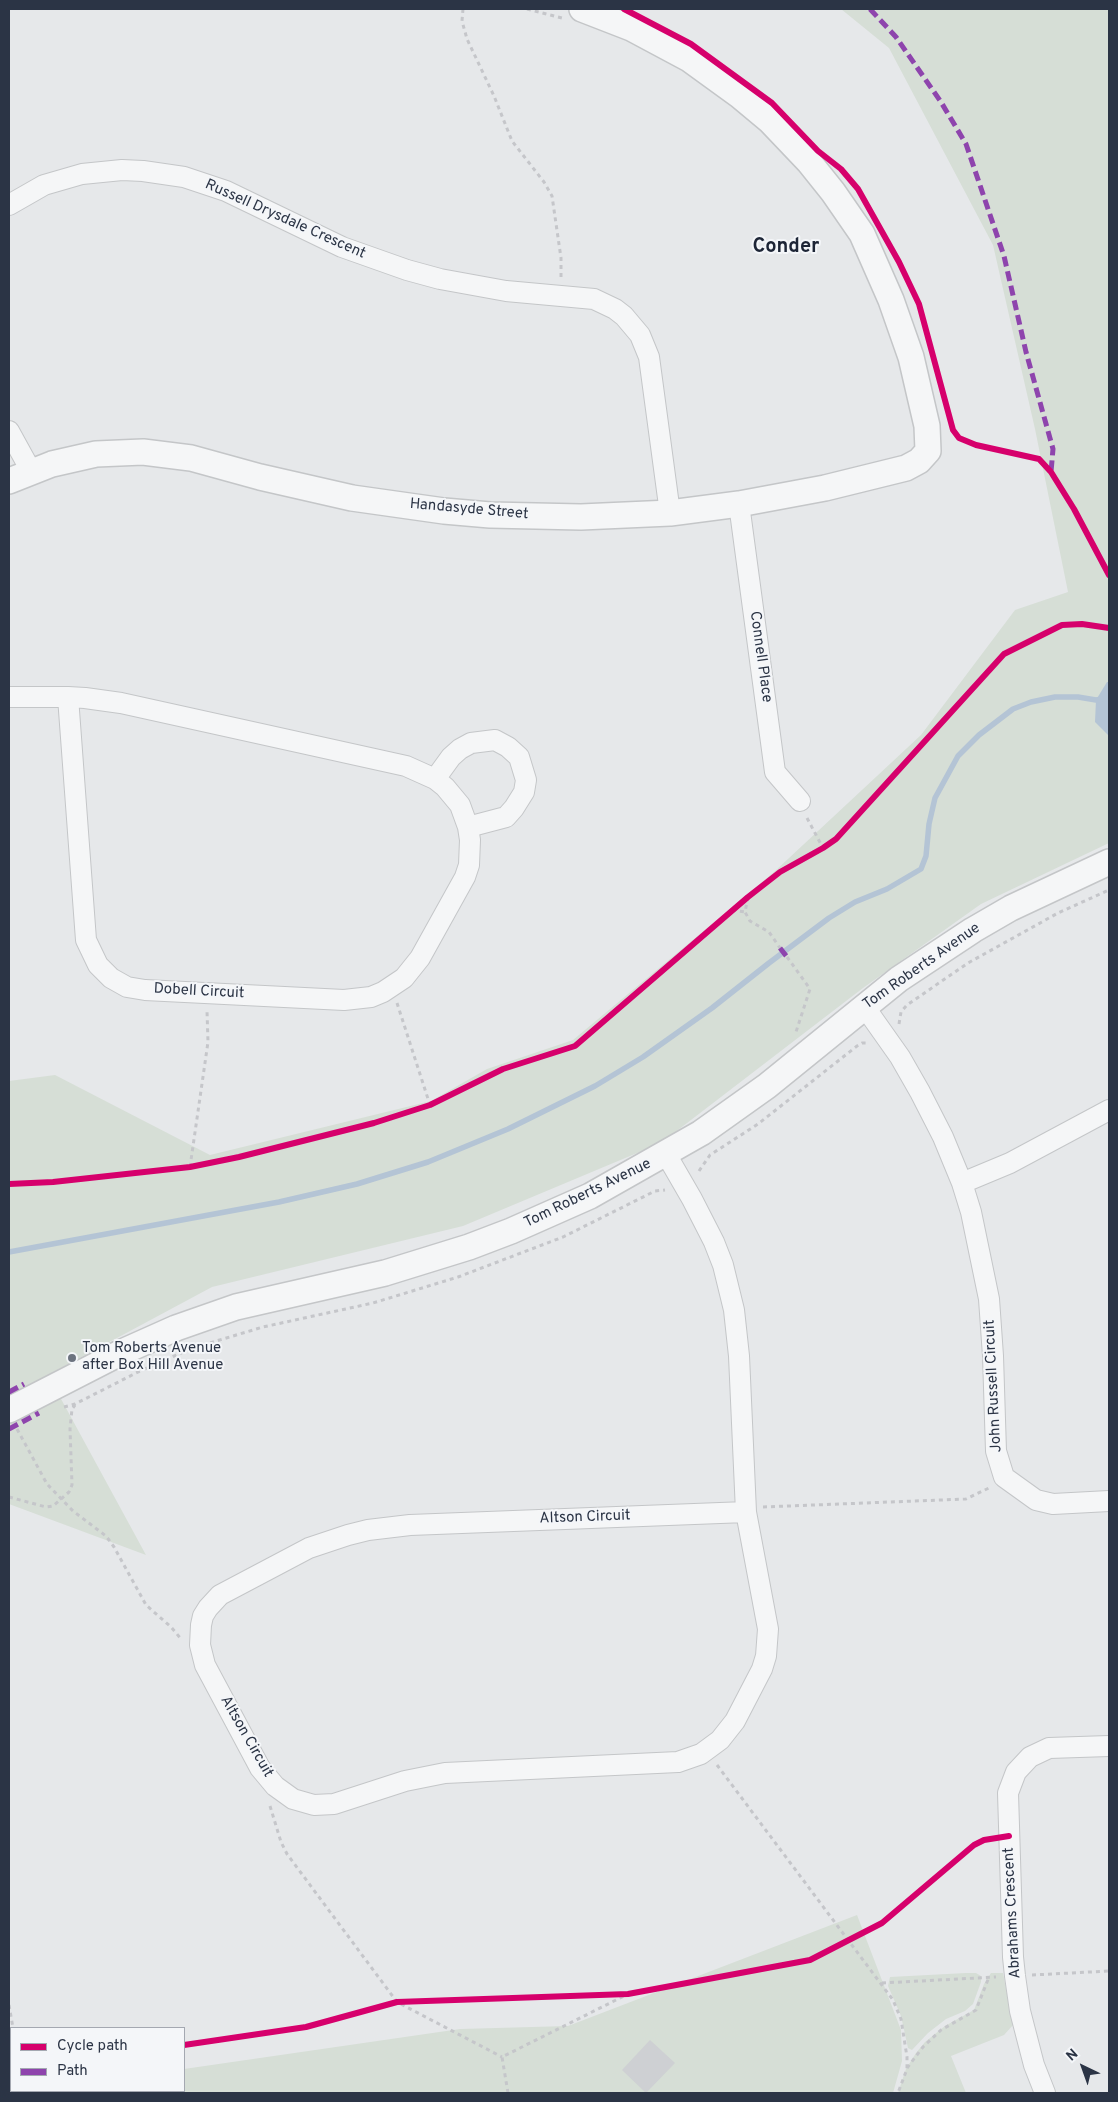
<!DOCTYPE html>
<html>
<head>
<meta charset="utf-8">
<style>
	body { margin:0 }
	#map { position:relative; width:1118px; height:2102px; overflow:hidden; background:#e6e8ea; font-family:Overpass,sans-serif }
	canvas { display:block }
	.frame { position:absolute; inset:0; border:10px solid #2b3445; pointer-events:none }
	.legend { position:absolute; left:10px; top:2027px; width:175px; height:65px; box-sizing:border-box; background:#f4f6f9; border:1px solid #a4a8b1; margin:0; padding:6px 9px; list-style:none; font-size:15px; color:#2b3445 }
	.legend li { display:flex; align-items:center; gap:10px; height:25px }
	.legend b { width:25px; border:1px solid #a4a8b1 }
	.north { position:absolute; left:1058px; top:2042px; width:50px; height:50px; -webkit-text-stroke:4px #f4f6f9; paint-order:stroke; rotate:318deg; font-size:14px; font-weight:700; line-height:20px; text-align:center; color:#2b3445 }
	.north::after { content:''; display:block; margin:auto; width:18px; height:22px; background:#2b3445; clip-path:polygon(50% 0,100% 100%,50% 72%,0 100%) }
</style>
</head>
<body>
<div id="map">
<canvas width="1118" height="2102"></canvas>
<div class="frame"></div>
<ul class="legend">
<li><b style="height:6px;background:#d6006c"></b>Cycle path</li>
<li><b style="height:6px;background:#8e44ad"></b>Path</li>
</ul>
<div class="north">N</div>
</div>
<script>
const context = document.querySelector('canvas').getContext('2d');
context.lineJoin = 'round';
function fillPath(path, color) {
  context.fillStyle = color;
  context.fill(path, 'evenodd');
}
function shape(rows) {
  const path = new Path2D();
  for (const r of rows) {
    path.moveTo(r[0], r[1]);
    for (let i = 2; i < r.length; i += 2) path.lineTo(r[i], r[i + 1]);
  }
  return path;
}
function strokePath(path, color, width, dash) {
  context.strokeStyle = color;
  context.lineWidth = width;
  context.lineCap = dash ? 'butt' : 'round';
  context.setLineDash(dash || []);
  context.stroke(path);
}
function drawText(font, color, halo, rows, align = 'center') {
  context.font = font + ' Overpass,sans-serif';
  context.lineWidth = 4;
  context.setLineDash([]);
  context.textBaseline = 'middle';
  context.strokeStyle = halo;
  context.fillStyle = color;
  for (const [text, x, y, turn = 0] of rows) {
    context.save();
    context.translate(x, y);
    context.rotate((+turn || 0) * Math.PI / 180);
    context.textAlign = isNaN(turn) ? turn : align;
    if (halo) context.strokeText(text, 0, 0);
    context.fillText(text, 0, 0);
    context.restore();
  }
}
fillPath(shape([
	[841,9,1109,9,1109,843,981,904,863,988,661,1143,463,1226,212,1287,48,1375,146,1555,9,1504,9,1081,55,1075,210,1155,431,1101,487,1069,573,1040,774,872,921,735,1015,610,1068,592,1035,429,993,245,889,48],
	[857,1915,901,2030,902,2061,893,2093,26,2093,26,2091,184,2091,184,2069,460,2029,568,2026],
	[966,1973,976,1973,981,1976,981,1982,973,2004,965,2011,946,2019,928,2033,912,2050,908,2048,901,2016,888,1986,890,1977],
	[991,1973,1003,1973,1013,2025,1004,2035,951,2056,966,2093,898,2093,906,2069,916,2053,925,2042,945,2026,974,2010,984,1984]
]), '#d6ded6');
fillPath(shape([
	[1107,682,1109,682,1109,736,1095,722,1096,700]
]), '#b4c4d5');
strokePath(shape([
	[9,1252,279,1202,357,1184,428,1162,508,1129,595,1086,643,1057,712,1008,769,963,829,918,855,902,887,889,921,869,926,856,929,824,935,798,958,756,979,735,1013,709,1031,702,1055,697,1078,697,1096,700,1109,698]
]), '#b4c4d5', 5.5);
fillPath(shape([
	[650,2040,675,2063,646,2093,622,2070]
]), '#ced0d3');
const minor = shape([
	[9,205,44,185,82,174,122,170,143,171,184,177,226,191,342,247,407,270,440,279,506,291,594,299,615,309,624,316,640,335,649,357,670,513],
	[9,431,31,471],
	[739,504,775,772,800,801],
	[9,697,68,697,85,698,121,703,406,766,435,779,445,787,460,805,468,827,470,840,469,865,465,877,420,958,404,978,383,992,371,997,344,1000,145,990,127,987,111,978,98,965,86,940,68,697],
	[435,779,451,757,460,749,471,743,495,740,508,747,519,757,526,780,524,792,514,808,506,817,468,827],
	[864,1006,900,1057,920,1092,943,1137,962,1183,971,1212,989,1299,993,1356,996,1451,1004,1477,1036,1500,1053,1504,1109,1501],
	[666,1154,692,1199,714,1242,723,1265,734,1310,739,1356,746,1512,768,1629,766,1656,762,1669,735,1721,720,1740,701,1754,678,1762,445,1773,405,1781,334,1804,314,1805,293,1799,275,1786,260,1768,205,1665,200,1645,201,1625,203,1616,208,1608,220,1595,309,1548,348,1535,368,1530,410,1525,746,1512],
	[962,1183,1010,1163,1109,1110],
	[1045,2093,1034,2065,1020,2011,1015,1976,1013,1957,1008,1793,1016,1772,1030,1757,1049,1748,1109,1746]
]);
const tertiary = shape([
	[9,481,52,464,96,454,143,452,191,458,260,477,352,498,444,511,490,515,581,517,670,513,739,504,825,488,906,468,919,461,928,451,927,426,911,357,891,300,862,234,833,192,809,162,770,121,740,96,689,59,631,28,582,9],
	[9,1410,120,1353,176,1328,236,1307,385,1273,469,1247,511,1231,590,1196,701,1133,767,1086,899,979,973,930,1011,908,1109,862]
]);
strokePath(minor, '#c4c6c8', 22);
strokePath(tertiary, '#c4c6c8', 28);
strokePath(shape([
	[463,9,462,21,467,39,494,96,512,141,544,182,552,196,561,258,561,279],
	[527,9,562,18],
	[807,818,823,848],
	[748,897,745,912,750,921,769,932,780,948],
	[732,910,745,912],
	[787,957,810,989,795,1035],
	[397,1003,430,1105],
	[899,1024,901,1012,907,1005,968,963,1058,913,1109,890],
	[190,1167,208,1042,207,1011],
	[699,1171,710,1155,758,1124,857,1046,862,1043,866,1043],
	[64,1407,75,1404,142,1370,193,1348,263,1327,373,1303,458,1277,563,1237,655,1191,665,1190],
	[17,1429,47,1484,73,1511,106,1536,114,1547,146,1605,171,1627,182,1640],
	[9,1497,46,1507,53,1506,69,1492,72,1485,70,1429,72,1409,75,1405],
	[763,1507,966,1499,991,1487],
	[717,1765,893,2000,901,2019,907,2057,907,2069,898,2093],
	[270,1806,281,1842,287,1854,397,2002,502,2057],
	[1032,1975,1109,1971],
	[882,1983,996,1977],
	[9,2005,13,2028],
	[907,2068,923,2047,941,2030,976,2010,989,1977],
	[16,2093,16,2091],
	[508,2093,502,2057,628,1994]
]), '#c5c6ca', 3, [4, 4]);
strokePath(minor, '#f5f6f7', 20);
strokePath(tertiary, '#f5f6f7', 25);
strokePath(shape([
	[870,9,896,37,941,102,966,144,1004,256,1026,352,1053,449,1051,472],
	[780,948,787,957],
	[9,1392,24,1384],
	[9,1429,39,1413]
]), '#8e44ad', 5, [10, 5]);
strokePath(shape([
	[624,9,691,44,772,103,818,151,841,169,858,189,899,262,919,304,953,430,959,438,976,445,1039,459,1051,472,1074,509,1109,575],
	[9,1184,53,1182,190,1167,239,1157,374,1123,430,1105,503,1069,575,1046,748,897,780,872,823,848,836,839,1004,654,1062,625,1082,624,1109,628],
	[184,2045,306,2027,397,2002,628,1994,810,1960,882,1923,974,1845,984,1840,1009,1836]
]), '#d6006c', 6);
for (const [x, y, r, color] of [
	[72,1358,5,"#6c737f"]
]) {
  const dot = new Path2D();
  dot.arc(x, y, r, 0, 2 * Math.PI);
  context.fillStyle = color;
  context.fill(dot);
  strokePath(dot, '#f4f6f9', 2);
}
drawText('15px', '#2b3445', '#f4f6f9', [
	["Russell Drysdale Crescent",285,220,24],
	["Handasyde Street",469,510,5],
	["Connell Place",760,657,82],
	["Tom Roberts Avenue",922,967,-35],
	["Dobell Circuit",199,992,3],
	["Tom Roberts Avenue",588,1194,-26],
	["John Russell Circuit",994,1386,-93],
	["Altson Circuit",585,1518,-2],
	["Altson Circuit",246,1737,60],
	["Abrahams Crescent",1013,1913,-93]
]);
drawText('15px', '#2b3445', '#f4f6f9', [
	["Tom Roberts Avenue",82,1349],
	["after Box Hill Avenue",82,1366]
], 'left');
drawText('bold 20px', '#1d2536', '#f4f6f9', [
	["Conder",786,248]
]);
</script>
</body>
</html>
